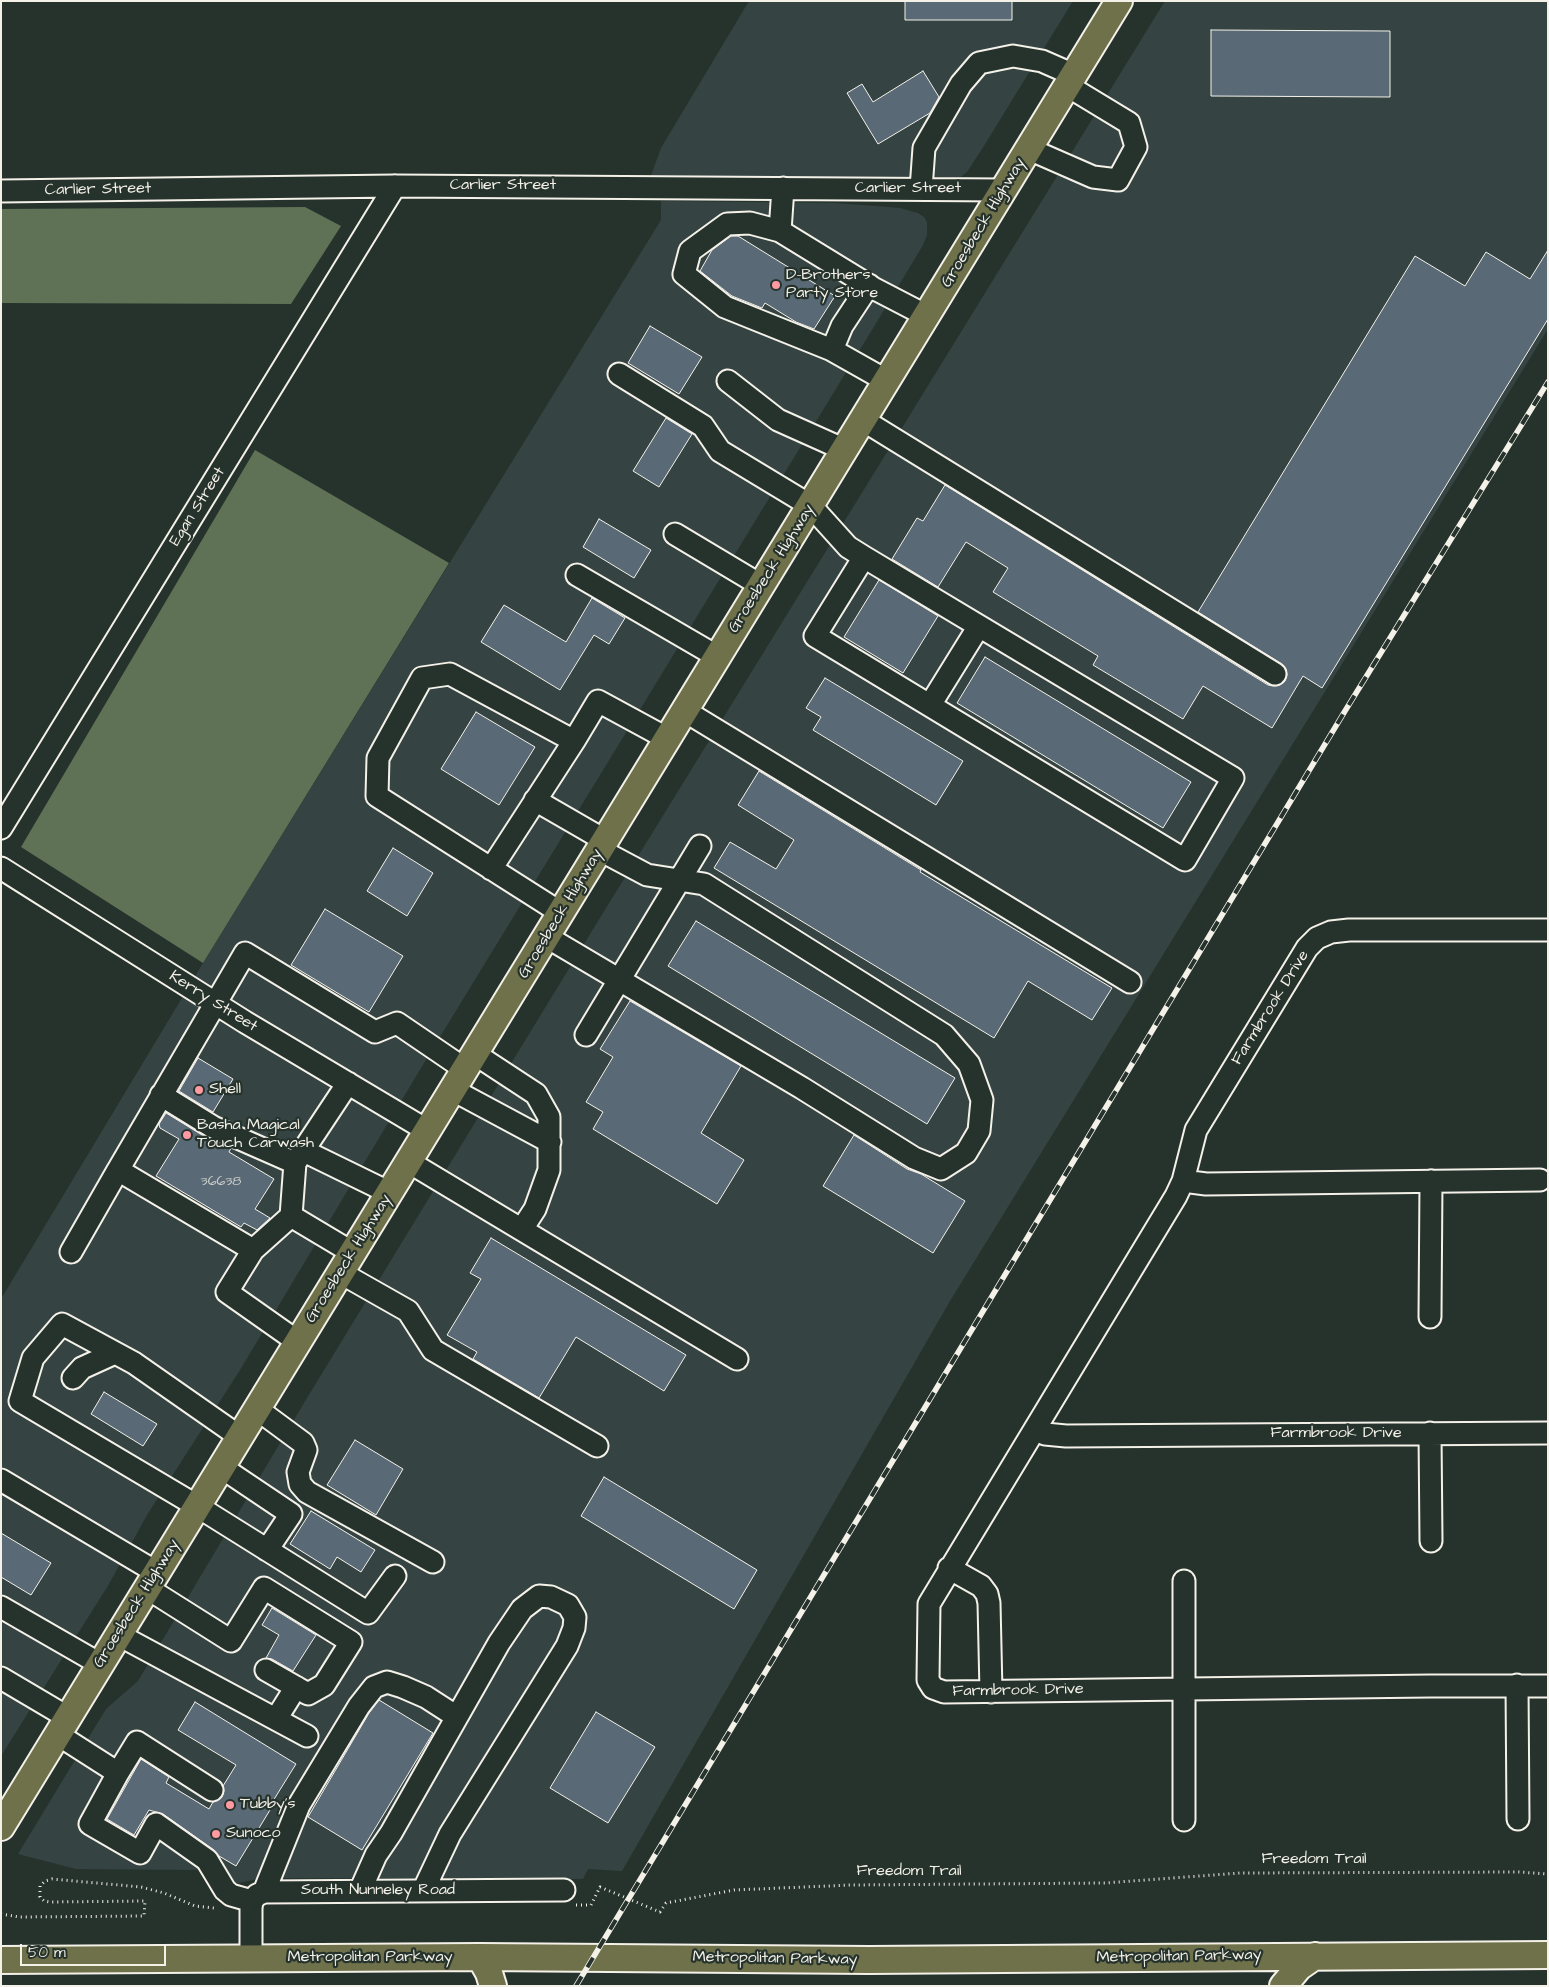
<!DOCTYPE html>
<html>
<head>
<meta charset="utf-8">
<style>
	body { margin:0 }
	#map { position:relative; width:1549px; height:1987px; overflow:hidden; background:#26332d; font-family:"Architects Daughter",sans-serif }
	canvas { display:block }
	.frame { position:absolute; inset:0; border:2px solid #f4f1e8; pointer-events:none }
	.scale { position:absolute; left:20px; top:1944px; width:146px; height:22px; box-sizing:border-box; border:2px solid #f4f1e8; border-top:0; padding-left:6px; font-size:15px; line-height:18px; white-space:nowrap; color:#f4f1e8; -webkit-text-stroke:4px #26332d; paint-order:stroke }
</style>
</head>
<body>
<div id="map">
<canvas width="1549" height="1987"></canvas>
<div class="frame"></div>
<div class="scale">50 m</div>
</div>
<script>
const context = document.querySelector('canvas').getContext('2d');
context.lineJoin = 'round';
function fillPath(path, color) {
  context.fillStyle = color;
  context.fill(path, 'evenodd');
}
function shape(rows) {
  const path = new Path2D();
  for (const r of rows) {
    path.moveTo(r[0], r[1]);
    for (let i = 2; i < r.length; i += 2) path.lineTo(r[i], r[i + 1]);
  }
  return path;
}
function strokePath(path, color, width, dash) {
  context.strokeStyle = color;
  context.lineWidth = width;
  context.lineCap = dash ? 'butt' : 'round';
  context.setLineDash(dash || []);
  context.stroke(path);
}
function drawText(font, color, halo, rows, align = 'center') {
  context.font = font + ' "Architects Daughter",sans-serif';
  context.lineWidth = 4.5;
  context.setLineDash([]);
  context.textBaseline = 'middle';
  context.strokeStyle = halo;
  context.fillStyle = color;
  for (const [text, x, y, turn = 0] of rows) {
    context.save();
    context.translate(x, y);
    context.rotate((+turn || 0) * Math.PI / 180);
    context.textAlign = isNaN(turn) ? turn : align;
    if (halo) context.strokeText(text, 0, 0);
    context.fillText(text, 0, 0);
    context.restore();
  }
}
fillPath(shape([
	[749,1,1073,1,982,149,967,172,958,179,649,181,661,148],
	[1165,1,1548,1,1548,329,950,1301,622,1871,588,1869,583,1879,262,1878,229,1885,213,1892,199,1870,76,1869,18,1854,106,1709,138,1681,307,1398,595,926],
	[661,201,836,203,900,208,918,213,924,217,927,222,927,235,923,245,878,320,421,1068,240,1370,147,1515,109,1584,1,1756,1,1299,203,963,661,220]
]), '#354443');
fillPath(shape([
	[305,207,341,226,291,304,1,303,1,209],
	[255,450,449,563,203,963,21,847]
]), '#5f7256');
const building = shape([
	[905,1,1012,1,1012,20,905,20,905,1],
	[1211,30,1390,31,1390,97,1211,96,1211,30],
	[923,71,939,97,930,113,878,144,847,93,862,84,873,102,923,71],
	[731,236,738,236,835,296,814,329,796,322,765,303,762,308,732,296,700,271,712,250,731,236],
	[1548,250,1548,319,1322,688,1303,676,1272,728,1203,686,1183,719,1093,665,1098,656,993,592,1008,568,966,542,938,587,892,559,917,518,923,521,945,485,1268,685,1274,686,1280,685,1285,681,1287,675,1286,669,1282,664,1198,612,1415,256,1465,286,1486,252,1530,279,1548,250],
	[650,326,702,357,679,394,628,363,650,326],
	[666,418,692,434,659,487,633,471,666,418],
	[599,519,651,550,634,578,583,547,599,519],
	[879,580,938,616,903,673,844,637,879,580],
	[592,598,625,618,609,644,594,635,560,690,481,642,504,605,566,642,592,598],
	[985,657,1191,782,1163,828,957,703,985,657],
	[825,678,963,761,936,805,813,730,821,717,806,708,825,678],
	[476,712,535,747,499,805,441,769,476,712],
	[759,771,921,870,920,872,1112,988,1092,1020,1028,981,994,1038,714,868,730,842,776,869,794,840,738,805,759,771],
	[393,848,433,873,407,916,367,891,393,848],
	[325,909,403,956,369,1012,291,965,325,909],
	[696,921,955,1078,927,1124,668,966,696,921],
	[630,1001,741,1066,701,1133,744,1160,717,1204,593,1129,603,1112,586,1102,613,1057,600,1049,630,1001],
	[198,1058,233,1079,213,1112,179,1091,198,1058],
	[166,1113,207,1138,231,1148,229,1152,274,1179,255,1209,270,1218,257,1230,244,1223,241,1227,156,1176,179,1139,160,1128,159,1124,166,1113],
	[854,1135,907,1169,921,1174,965,1201,933,1253,823,1186,854,1135],
	[491,1238,686,1355,664,1391,576,1337,539,1398,473,1359,477,1352,447,1335,481,1279,470,1273,491,1238],
	[104,1392,157,1424,143,1446,91,1414,104,1392],
	[355,1440,403,1469,376,1515,327,1485,355,1440],
	[604,1477,757,1570,734,1609,581,1516,604,1477],
	[311,1511,375,1550,361,1572,337,1557,330,1569,290,1544,311,1511],
	[1,1533,51,1563,31,1595,1,1577,1,1533],
	[272,1608,316,1635,293,1671,272,1659,266,1658,279,1635,262,1625,272,1608],
	[379,1700,433,1733,362,1850,308,1817,369,1713,379,1700],
	[195,1702,296,1764,268,1809,270,1810,236,1866,219,1856,214,1850,163,1814,149,1810,134,1835,107,1819,141,1759,169,1777,166,1783,209,1809,213,1802,222,1797,224,1791,223,1786,236,1765,178,1730,195,1702],
	[596,1712,655,1747,608,1823,550,1788,596,1712]
]);
fillPath(building, '#596a76');
strokePath(building, '#f4f1e8', 1);
const minor = shape([
	[1029,149,1093,177,1118,180,1136,147,1129,123,1068,86],
	[921,189,924,148,961,84,979,63,1013,56,1042,61,1074,75],
	[1,191,395,186,1004,190],
	[780,231,783,188],
	[832,350,842,326,869,285],
	[619,374,703,426,720,451,811,506,848,547,864,557,979,626,1233,778,1185,860,815,636,864,557],
	[728,381,778,420,845,450],
	[887,381,832,350,725,307,684,274,690,251,727,224,750,223,780,231,873,288,927,316],
	[863,420,1275,674],
	[675,534,762,586],
	[577,575,718,657],
	[930,705,979,626],
	[685,711,1130,982],
	[535,800,606,841],
	[1,828,395,186],
	[1,868,245,1022,428,1131],
	[491,869,574,741],
	[561,913,377,796,378,758,422,678,450,674,574,741,598,701,668,739],
	[1548,930,1349,930,1331,932,1317,938,1307,948,1196,1130,1183,1181,1176,1196,929,1604,928,1680,933,1688,944,1692,1430,1686,1548,1686],
	[547,937,802,1088,914,1158,941,1169,966,1153,979,1131,982,1100,969,1064,944,1035,704,884,647,875,600,850],
	[586,1035,700,846],
	[475,1054,536,1094,549,1117,549,1170,535,1209,522,1229],
	[453,1090,550,1142],
	[161,1095,213,1127,295,1163],
	[304,1151,390,1193],
	[409,1162,737,1359],
	[118,1170,245,953,375,1032,397,1023,466,1070],
	[1183,1181,1206,1184,1540,1180],
	[291,1216,353,1253],
	[253,1250,291,1216,295,1163,348,1083],
	[71,1252,118,1170,253,1250,227,1292,298,1342],
	[341,1273,408,1311,433,1350,597,1446],
	[1430,1317,1431,1181],
	[73,1378,82,1368,115,1353],
	[257,1409,303,1443,306,1450,298,1472,300,1484,307,1492,433,1562],
	[1036,1429,1045,1434,1066,1436,1548,1433],
	[1430,1433,1431,1541],
	[240,1437,134,1363,62,1324,33,1358,20,1401,197,1506,368,1613,395,1576],
	[221,1467,291,1514,267,1550],
	[1,1480,156,1572],
	[949,1568,981,1586,987,1594,989,1603,991,1692],
	[147,1588,231,1641,264,1588,351,1642,324,1685,308,1694,266,1670],
	[1,1607,100,1664],
	[117,1634,307,1736],
	[1,1678,67,1717],
	[1517,1685,1518,1819],
	[276,1719,296,1687],
	[57,1734,118,1773,90,1824,140,1853,156,1824,207,1860,225,1890,231,1895,252,1901],
	[118,1773,137,1742,212,1790],
	[1184,1820,1184,1581],
	[360,1891,376,1855,391,1833,499,1643,522,1609,539,1596,551,1597,568,1605,575,1617,574,1628,567,1646,450,1834,423,1891],
	[264,1892,299,1805,359,1706,374,1687,387,1682,403,1687,426,1697,457,1717],
	[251,1958,251,1908,252,1901,257,1895,264,1892,564,1890]
]);
const major = shape([
	[1,1827,1119,1],
	[480,1957,489,1973,493,1986],
	[1,1960,480,1957,869,1960,1548,1955],
	[1283,1986,1299,1967,1315,1956]
]);
strokePath(minor, '#f4f1e8', 25);
strokePath(major, '#f4f1e8', 30);
strokePath(shape([
	[576,1905,591,1905,600,1887,660,1912,666,1903,734,1890,851,1885,1105,1883,1240,1873,1519,1872,1548,1874],
	[1,1914,19,1917,144,1916,145,1901,50,1902,44,1901,40,1897,40,1886,45,1881,52,1879,141,1887,164,1893,195,1906,214,1908]
]), '#f4f1e8', 3, [1, 4]);
strokePath(minor, '#26332d', 21);
strokePath(major, '#6f714a', 26);
const rail = shape([
	[576,1986,1345,711,1548,382]
]);
strokePath(rail, '#f4f1e8', 5.5);
strokePath(rail, '#26332d', 4, [11]);
for (const [x, y, r, color] of [
	[776,285,5,"#ff9aa2"],
	[199,1090,5,"#ff9aa2"],
	[187,1135,5,"#ff9aa2"],
	[230,1805,5,"#ff9aa2"],
	[216,1834,5,"#ff9aa2"]
]) {
  const dot = new Path2D();
  dot.arc(x, y, r, 0, 2 * Math.PI);
  context.fillStyle = color;
  context.fill(dot);
  strokePath(dot, '#26332d', 2);
}
drawText('14px', '#cdcfcc', null, [
	["36638",221,1182]
]);
drawText('16px', '#f4f1e8', '#26332d', [
	["Carlier Street",503,186],
	["Carlier Street",908,189],
	["Carlier Street",98,190,-1],
	["Groesbeck Highway",984,223,-59],
	["Egan Street",198,507,-58],
	["Groesbeck Highway",772,569,-58],
	["Groesbeck Highway",561,914,-59],
	["Kerry Street",213,1002,32],
	["Farmbrook Drive",1271,1008,-58],
	["Groesbeck Highway",349,1259,-58],
	["Farmbrook Drive",1336,1434],
	["Groesbeck Highway",137,1604,-58],
	["Farmbrook Drive",1018,1691,-1],
	["Freedom Trail",1314,1860],
	["Freedom Trail",909,1872],
	["South Nunneley Road",378,1891],
	["Metropolitan Parkway",1179,1957,-1],
	["Metropolitan Parkway",370,1958],
	["Metropolitan Parkway",775,1959,1]
]);
drawText('16px', '#f4f1e8', '#26332d', [
	["D-Brothers",786,276],
	["Party Store",786,294],
	["Shell",209,1090],
	["Basha Magical",197,1126],
	["Touch Carwash",197,1144],
	["Tubby's",240,1805],
	["Sunoco",226,1834]
], 'left');
</script>
</body>
</html>
